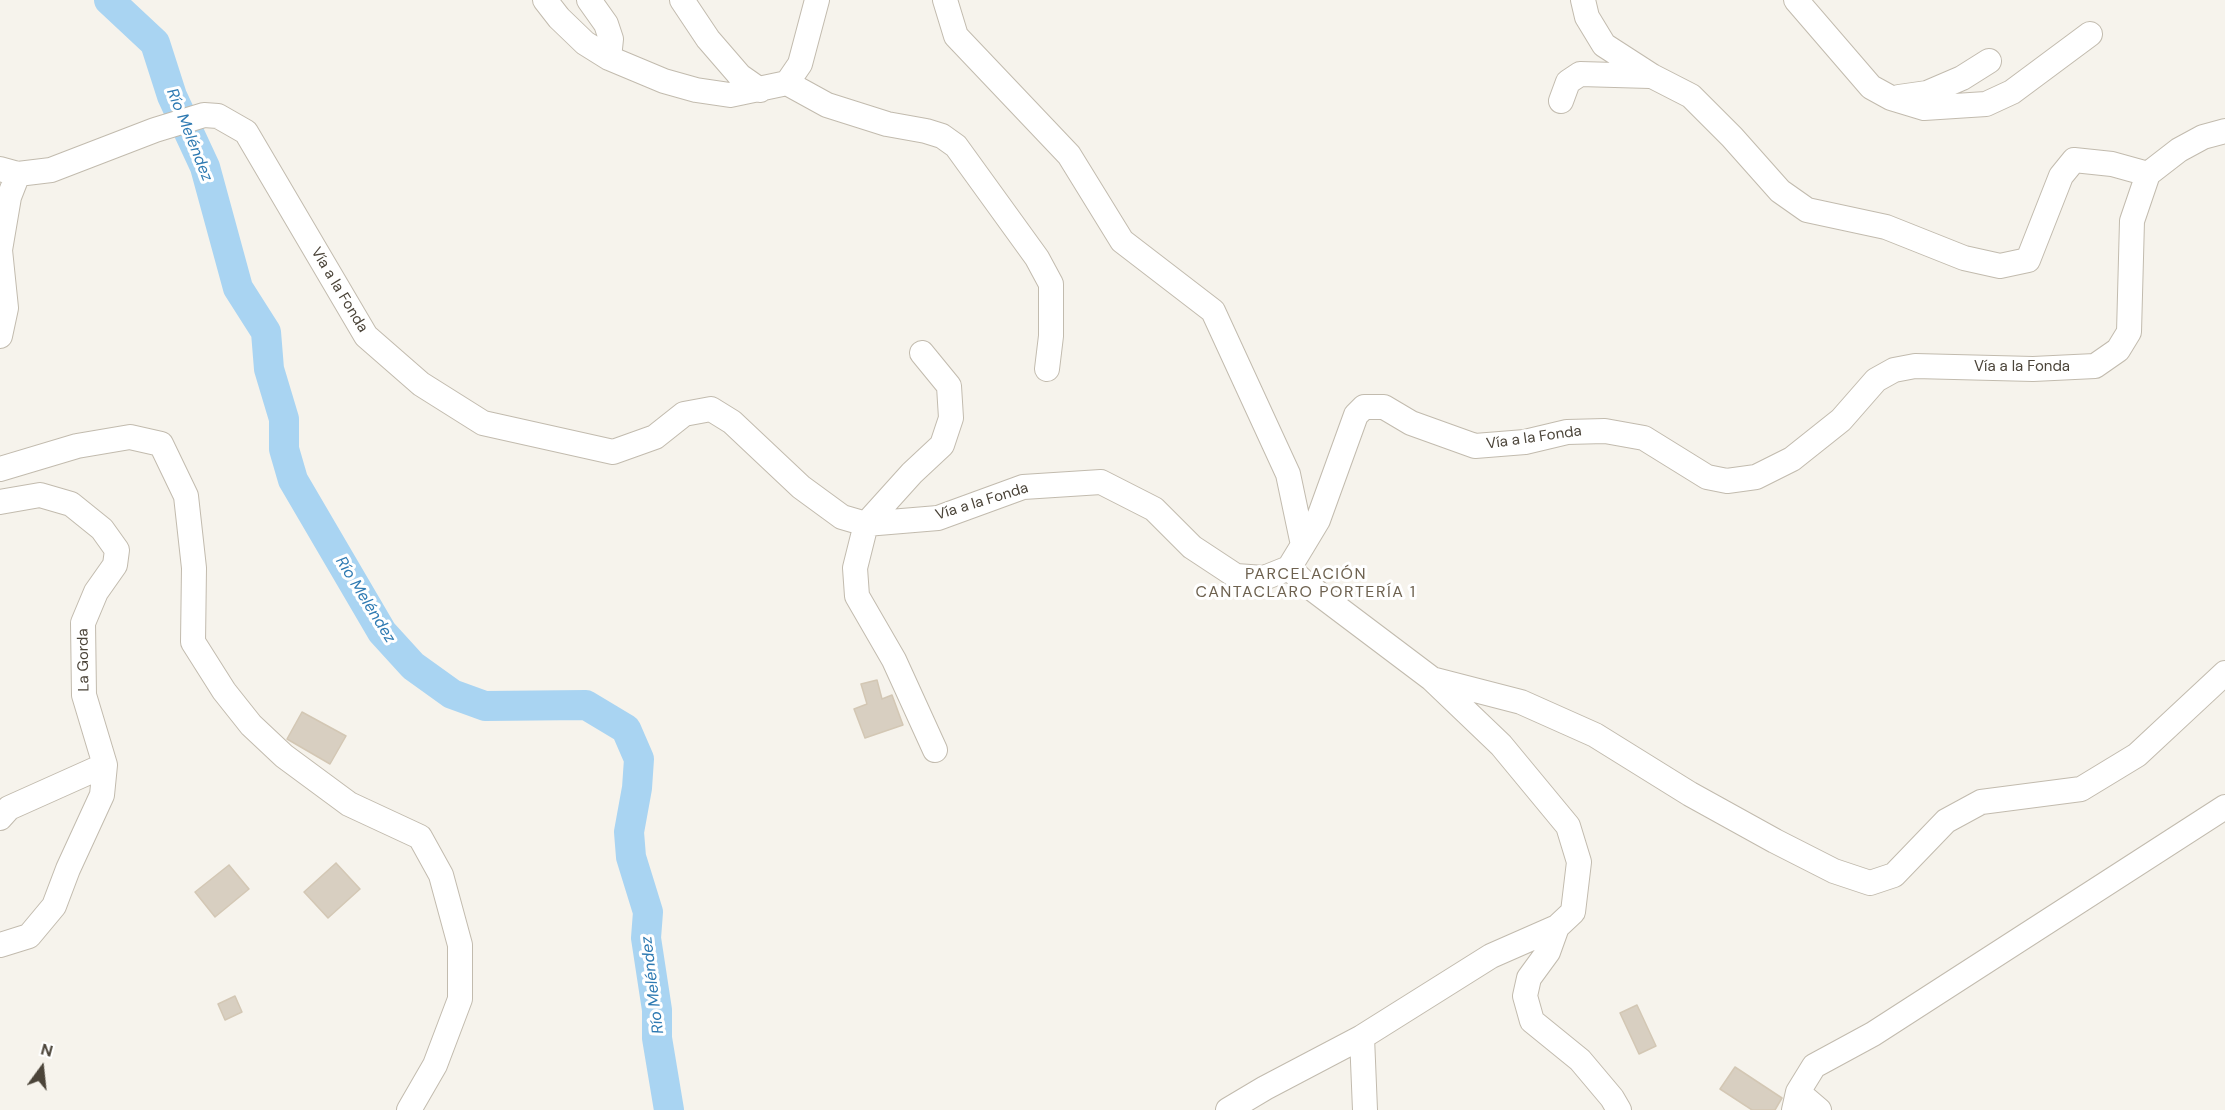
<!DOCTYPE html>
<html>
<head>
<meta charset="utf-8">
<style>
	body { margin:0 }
	#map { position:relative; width:2225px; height:1110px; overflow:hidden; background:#f6f3ec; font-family:"DM Sans",sans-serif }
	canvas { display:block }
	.north { position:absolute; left:12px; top:1038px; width:60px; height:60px; -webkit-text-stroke:4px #fff; paint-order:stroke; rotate:15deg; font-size:16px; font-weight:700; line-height:24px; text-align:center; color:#4b4439 }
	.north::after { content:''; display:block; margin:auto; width:21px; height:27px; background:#4b4439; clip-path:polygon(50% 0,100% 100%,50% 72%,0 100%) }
</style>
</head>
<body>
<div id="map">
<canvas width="2225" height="1110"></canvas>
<div class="north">N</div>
</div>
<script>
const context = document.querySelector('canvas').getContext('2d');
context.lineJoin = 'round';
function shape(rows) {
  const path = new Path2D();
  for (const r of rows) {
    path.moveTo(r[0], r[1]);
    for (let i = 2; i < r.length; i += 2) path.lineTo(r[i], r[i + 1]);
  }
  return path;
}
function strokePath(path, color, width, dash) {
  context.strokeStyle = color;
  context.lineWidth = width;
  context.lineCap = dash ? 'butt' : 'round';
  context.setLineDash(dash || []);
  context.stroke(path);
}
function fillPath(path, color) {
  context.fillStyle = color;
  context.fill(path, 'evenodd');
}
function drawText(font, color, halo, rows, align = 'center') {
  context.font = font + ' "DM Sans",sans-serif';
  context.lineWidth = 6;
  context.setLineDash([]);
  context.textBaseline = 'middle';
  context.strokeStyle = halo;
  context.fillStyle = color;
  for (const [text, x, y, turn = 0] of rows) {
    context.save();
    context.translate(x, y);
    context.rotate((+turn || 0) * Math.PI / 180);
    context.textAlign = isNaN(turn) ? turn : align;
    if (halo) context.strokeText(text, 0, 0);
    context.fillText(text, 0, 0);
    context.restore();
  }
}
strokePath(shape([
	[109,0,155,43,172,96,205,167,238,288,266,332,269,369,284,419,284,449,293,480,382,632,413,666,452,694,485,706,586,705,626,729,639,759,637,788,629,832,631,857,648,912,646,938,657,1010,657,1038,669,1110]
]), '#a9d4f2', 30);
const building = shape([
	[877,680,882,699,892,695,903,725,865,738,854,709,867,704,861,684,877,680],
	[302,712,346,736,330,764,287,739,302,712],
	[336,863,360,889,328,918,304,892,336,863],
	[229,865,249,889,215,917,195,892,229,865],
	[235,996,242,1012,225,1020,218,1004,235,996],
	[1637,1005,1656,1046,1639,1054,1620,1013,1637,1005],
	[1735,1067,1782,1098,1775,1110,1752,1110,1720,1089,1735,1067]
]);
fillPath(building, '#d8cfc1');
strokePath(building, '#d3c7b4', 1.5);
const minor = shape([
	[545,0,559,18,585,43,609,58,664,81,696,90,730,95,787,83,800,64,817,0],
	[589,0,606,24,611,39,609,58],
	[682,0,708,39,740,76,760,90],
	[945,0,956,36,1069,155,1122,241,1213,311,1288,474,1303,545],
	[1583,0,1587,17,1604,45,1652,76,1691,96,1732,137,1780,191,1807,210,1886,227,1964,258,2000,266,2028,260,2061,176,2074,160,2112,164,2148,174],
	[1796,0,1871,87,1891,98,1924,108,1986,104,2012,92,2090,34],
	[787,83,827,105,887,124,926,131,942,136,956,146,1037,258,1051,284,1051,336,1047,369],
	[1899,97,1927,93,1962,78,1989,61],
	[1561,101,1568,82,1580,74,1650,76],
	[0,169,18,174,51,170,155,130,204,115,218,116,246,132,366,336,421,384,483,423,613,452,655,437,684,414,711,409,732,422,801,487,842,517,866,524,938,518,1023,487,1101,482,1154,509,1192,547,1236,576,1264,578,1289,568,1303,545,1318,520,1356,415,1364,407,1384,407,1411,423,1475,446,1525,442,1567,432,1605,431,1644,438,1707,477,1727,481,1756,477,1792,459,1841,420,1876,380,1894,370,1915,366,2033,369,2095,366,2118,350,2129,332,2132,221,2148,174,2179,150,2203,137,2225,131],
	[0,336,6,308,0,250,9,197,18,174],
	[922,353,949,386,951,418,942,445,912,473,866,524,855,568,857,596,894,660,935,750],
	[0,469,77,446,130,437,161,444,186,496,194,568,193,642,224,691,251,725,284,756,349,804,420,837,441,875,460,945,460,999,435,1065,409,1110],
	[0,502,40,495,71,504,102,529,117,550,115,565,96,592,83,623,84,695,105,765,102,795,68,869,54,906,29,936,0,945],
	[1432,679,1521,702,1595,735,1690,794,1775,841,1834,871,1870,883,1894,875,1946,821,1981,802,2081,789,2137,755,2225,673],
	[0,818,9,808,105,765],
	[1557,927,1548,952,1529,978,1525,996,1532,1021,1580,1060,1612,1098,1619,1110],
	[1362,1037,1365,1110],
	[1798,1092,1819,1110],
	[1228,1110,1265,1088,1362,1037,1491,956,1557,927,1573,912,1579,862,1568,826,1501,745,1432,679,1306,584,1289,568],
	[1794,1110,1798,1092,1814,1066,1873,1034,2225,807]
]);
strokePath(minor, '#c2bbae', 26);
strokePath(minor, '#fff', 24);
drawText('15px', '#4b4439', '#fff', [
	["Vía a la Fonda",339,290,59],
	["Vía a la Fonda",2022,367],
	["Vía a la Fonda",1534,438,-8],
	["Vía a la Fonda",982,502,-17],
	["La Gorda",84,660,-91]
]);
drawText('italic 16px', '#2e7ab2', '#fff', [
	["Río Meléndez",189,135,68],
	["Río Meléndez",365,600,58],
	["Río Meléndez",653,985,-97]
]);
context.letterSpacing = '1.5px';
drawText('16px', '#6e6250', '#fff', [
	["PARCELACIÓN",1306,575],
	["CANTACLARO PORTERÍA 1",1306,593]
]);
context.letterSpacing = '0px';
</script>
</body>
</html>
